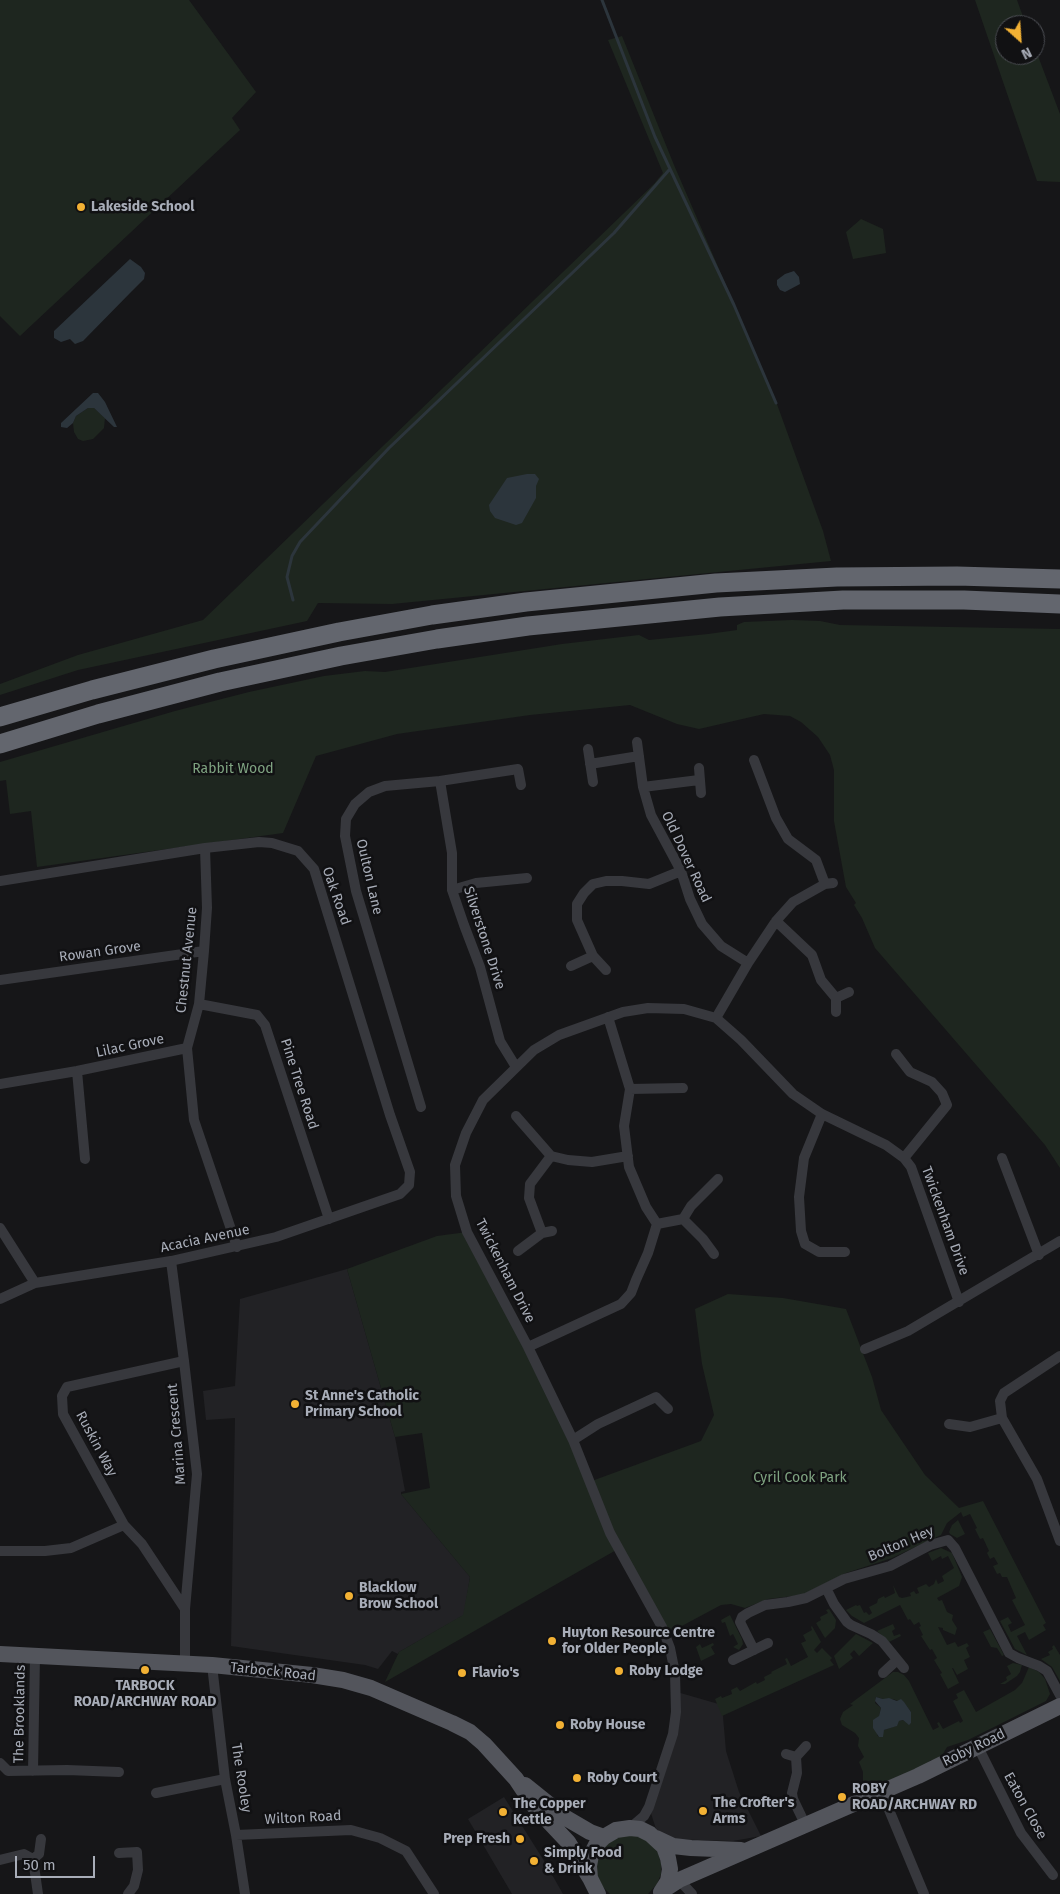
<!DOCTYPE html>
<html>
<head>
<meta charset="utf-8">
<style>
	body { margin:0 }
	#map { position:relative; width:1060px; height:1894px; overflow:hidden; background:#161618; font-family:"Fira Sans",sans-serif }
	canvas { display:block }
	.north { position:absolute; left:995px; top:15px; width:50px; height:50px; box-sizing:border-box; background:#111113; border:1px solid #4d4f55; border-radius:50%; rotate:154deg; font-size:14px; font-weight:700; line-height:20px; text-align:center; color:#a8adb8 }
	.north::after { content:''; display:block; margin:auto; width:18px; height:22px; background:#f2b134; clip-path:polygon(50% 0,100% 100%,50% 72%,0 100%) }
	.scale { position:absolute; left:15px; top:1856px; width:80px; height:22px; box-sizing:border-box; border:2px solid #a8adb8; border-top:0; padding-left:6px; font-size:15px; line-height:18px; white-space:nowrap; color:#a8adb8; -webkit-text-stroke:4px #111113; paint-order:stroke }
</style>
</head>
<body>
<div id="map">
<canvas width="1060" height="1894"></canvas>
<div class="north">N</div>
<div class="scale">50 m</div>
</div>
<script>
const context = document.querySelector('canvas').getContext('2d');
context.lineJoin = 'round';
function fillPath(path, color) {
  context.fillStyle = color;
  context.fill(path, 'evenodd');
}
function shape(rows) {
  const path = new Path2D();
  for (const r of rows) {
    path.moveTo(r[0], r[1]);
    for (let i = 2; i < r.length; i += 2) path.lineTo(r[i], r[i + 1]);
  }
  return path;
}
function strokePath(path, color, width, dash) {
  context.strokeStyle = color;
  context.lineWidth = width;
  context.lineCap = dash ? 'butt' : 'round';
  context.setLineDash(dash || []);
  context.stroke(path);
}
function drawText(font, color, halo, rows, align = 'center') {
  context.font = font + ' "Fira Sans",sans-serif';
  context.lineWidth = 5;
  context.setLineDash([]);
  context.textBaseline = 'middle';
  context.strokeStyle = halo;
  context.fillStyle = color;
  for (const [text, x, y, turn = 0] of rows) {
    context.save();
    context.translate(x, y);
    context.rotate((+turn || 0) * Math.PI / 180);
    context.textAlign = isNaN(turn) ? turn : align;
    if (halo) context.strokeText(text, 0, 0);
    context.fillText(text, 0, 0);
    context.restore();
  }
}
fillPath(shape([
	[347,1269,395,1437,405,1491,401,1492,401,1494,470,1577,464,1615,399,1652,398,1654,392,1651,378,1669,365,1665,231,1646,235,1418,206,1420,203,1391,235,1386,240,1299],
	[677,1692,722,1705,726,1751,739,1792,761,1836,733,1841,667,1839,656,1829,649,1807,673,1734],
	[504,1797,546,1864,563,1894,512,1894,468,1819]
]), '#222225');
fillPath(shape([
	[0,0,189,0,256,92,232,118,240,130,20,336,0,316],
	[975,0,1017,0,1026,25,1005,25,1005,55,1035,55,1035,48,1060,114,1060,182,1037,181],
	[622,36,674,165,774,396,823,531,831,561,392,604,318,603,307,621,78,670,0,695,0,684,78,655,203,620,654,184,663,173,608,40],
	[861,219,883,229,886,253,853,259,846,232],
	[88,408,94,408,105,418,104,428,93,439,83,441,78,439,74,432,73,423,76,416],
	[792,620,820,621,840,625,1060,629,1060,1168,1045,1145,1003,1096,875,948,862,918,854,905,856,903,846,887,834,821,834,770,830,755,818,737,801,722,790,716,764,714,699,729,677,724,630,705,530,715,397,734,316,756,283,833,37,867,31,811,10,814,6,780,0,781,0,762,175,711,249,692,324,676,365,671,385,672,562,644,639,635,649,640,708,634,737,630,737,625,744,622],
	[467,1232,589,1482,701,1441,714,1415,702,1364,695,1309,728,1294,783,1298,846,1309,872,1377,881,1410,925,1475,959,1508,983,1501,1046,1623,1043,1625,1046,1630,1029,1640,1025,1632,1017,1636,1027,1655,1015,1649,1000,1621,1008,1617,1012,1623,1008,1625,1011,1632,1025,1625,1012,1600,1016,1598,1007,1577,1002,1577,1000,1573,997,1574,993,1566,998,1564,994,1557,990,1559,987,1553,989,1551,983,1538,980,1539,975,1529,977,1528,970,1514,963,1517,961,1512,947,1523,941,1535,892,1558,846,1573,802,1595,768,1599,745,1608,731,1604,721,1605,665,1635,618,1549,385,1682,399,1652,463,1615,470,1577,401,1494,430,1488,422,1433,395,1437,347,1269,437,1236],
	[958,1520,965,1534,957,1538,950,1534,949,1532,952,1525],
	[941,1548,952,1553,962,1577,959,1586,937,1598,939,1601,942,1600,947,1612,953,1615,952,1620,957,1628,955,1635,943,1630,943,1628,938,1627,947,1645,955,1642,958,1647,967,1643,969,1646,966,1648,970,1657,964,1660,968,1669,957,1675,953,1668,952,1668,959,1683,948,1689,940,1674,942,1673,934,1660,937,1658,932,1649,930,1650,921,1636,923,1635,919,1627,921,1626,919,1622,914,1625,910,1619,908,1620,900,1605,864,1623,852,1616,846,1610,856,1605,857,1606,860,1605,864,1613,866,1612,869,1615,872,1613,869,1607,877,1603,878,1599,884,1596,885,1598,895,1593,893,1585,899,1597,902,1598,911,1596,910,1593,914,1591,916,1594,919,1593,917,1588,926,1584,929,1587,934,1584,936,1579,938,1584,944,1581,942,1576,954,1568,948,1556,942,1559,941,1556,932,1561,928,1553],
	[829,1609,836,1620,835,1628,825,1638,816,1623,821,1620,820,1617,828,1613,826,1610],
	[730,1615,742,1639,743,1644,739,1650,733,1647,738,1644,733,1634,730,1636,725,1622,722,1623,721,1620],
	[893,1624,895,1629,892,1631,894,1636,900,1634,901,1636,889,1642,877,1631],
	[812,1626,821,1642,814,1650,817,1653,822,1648,832,1658,830,1660,834,1665,722,1716,715,1699,721,1696,722,1698,732,1694,731,1690,737,1687,740,1691,756,1682,757,1684,765,1680,764,1677,772,1673,771,1672,787,1664,785,1659,787,1658,791,1666,808,1657,801,1643,806,1641,803,1635,812,1630,811,1627],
	[990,1629,1004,1655,1002,1656,997,1648,991,1647,983,1632],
	[856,1634,873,1643,859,1656,854,1650,850,1654,853,1658,839,1669,834,1656],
	[713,1643,714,1645,711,1647,715,1654,701,1661,696,1647,700,1644,702,1648],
	[1054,1645,1060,1655,1060,1681,1052,1667,1041,1659,1050,1655,1048,1652,1053,1649,1052,1647],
	[1013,1663,1022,1665,1020,1672,1017,1676,1005,1684,1000,1684,1007,1680,1006,1677,1011,1674,1007,1666],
	[1029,1667,1039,1672,1045,1679,1050,1694,1046,1701,968,1740,947,1747,940,1759,936,1761,931,1760,925,1765,871,1788,866,1789,863,1787,863,1772,859,1762,864,1757,858,1746,859,1738,855,1733,842,1725,840,1719,843,1712,853,1705,850,1704,893,1672,898,1672,904,1675,909,1681,933,1730,939,1727,937,1723,939,1722,943,1729,959,1721,960,1723,963,1721,953,1701,958,1698,956,1694,964,1690,976,1712,1015,1690,1022,1683],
	[876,1697,883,1699,893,1699,905,1704,911,1712,911,1723,909,1724,903,1720,899,1721,896,1726,884,1730,879,1737,877,1735,879,1716,881,1708,875,1703],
	[632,1835,643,1838,652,1844,658,1853,661,1863,661,1874,657,1884,648,1894,610,1894,603,1887,598,1878,596,1867,598,1857,603,1847,612,1840,621,1836]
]), '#1e261f');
fillPath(shape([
	[130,259,141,267,145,273,144,279,132,291,83,341,75,344,70,339,61,342,54,338,54,331],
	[794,271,799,277,800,284,785,292,780,290,777,285,777,280,785,274],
	[93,393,98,393,105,402,117,427,114,427,94,408,88,408,76,416,73,423,67,428,61,427,61,423],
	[527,474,535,474,539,479,536,486,536,498,522,523,516,525,495,518,490,511,489,505,507,478],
	[876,1697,883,1699,889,1698,897,1701,901,1699,904,1702,911,1712,911,1723,909,1725,903,1720,899,1721,897,1726,884,1730,883,1737,879,1737,873,1728,873,1720,879,1716,881,1708,875,1701]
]), '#2c353c');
strokePath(shape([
	[602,0,655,137,734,305,776,403],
	[293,600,287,577,292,556,300,542,389,448,614,233,669,170]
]), '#2c353c', 3);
strokePath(shape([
	[637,742,643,787,651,815,681,871,690,899,702,924,721,946,748,963],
	[588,749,593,782],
	[754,760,776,818,788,839,816,860,825,884],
	[590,764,639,756],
	[699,768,701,793],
	[440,781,452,853,452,890,464,925,480,967,500,1041,516,1067],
	[643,787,699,780],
	[205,848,207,908,204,951,199,1004,187,1048,194,1120,237,1247],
	[0,881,205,848,259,842,272,843,298,851,314,869,390,1115,410,1172,409,1185,400,1194,276,1237,171,1261,35,1283,0,1299],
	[452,890,476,883,527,878],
	[776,921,812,955,821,980,836,998,849,992],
	[571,966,593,956],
	[606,970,593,956,577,920,577,904,584,893,593,884,606,881,622,881,649,884,681,871],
	[0,980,204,951],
	[836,998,836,1012],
	[199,1004,257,1015,265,1025,329,1219],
	[716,1018,748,963,776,921,793,902,825,884,833,883],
	[896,1054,910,1072,932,1082,942,1093,947,1105,904,1158],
	[77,1071,85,1159],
	[0,1084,77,1071,187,1048],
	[630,1089,683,1088],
	[421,1107,356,891,345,836,346,819,355,804,369,792,385,786,440,781,518,769,521,785],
	[822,1114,804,1158,799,1197,801,1231,805,1244,819,1252,845,1252],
	[516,1116,551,1156,568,1160,592,1162,628,1156],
	[1002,1158,1039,1255],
	[657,1224,683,1219],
	[0,1228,35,1283],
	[542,1233,529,1198,530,1184,551,1156],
	[518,1251,542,1233,552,1231],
	[714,1254,703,1239,683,1219,691,1206,718,1179],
	[171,1261,184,1361,197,1474,185,1609,185,1664],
	[528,1347,621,1304,631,1293,636,1280,648,1253,657,1224,646,1207,629,1167,624,1126,630,1089,608,1017],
	[865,1349,908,1331,1060,1241],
	[184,1361,67,1387,62,1396,63,1414,124,1525,142,1544,185,1609],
	[1002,1418,1037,1479,1060,1541],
	[949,1424,970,1427,1002,1418,1000,1401,1004,1393,1060,1356],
	[573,1440,598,1424,656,1397,668,1409],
	[0,1551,45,1551,71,1548,124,1525],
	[826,1588,834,1604,847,1622,851,1625,871,1634,882,1641,904,1668],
	[754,1650,740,1622,742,1617,748,1613,765,1605,788,1602,806,1598,844,1579,890,1566,930,1545,948,1540,955,1548,1009,1653,1018,1658,1039,1666,1047,1671,1060,1695],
	[733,1660,768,1643],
	[212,1665,225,1779,236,1835,245,1894],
	[883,1673,897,1660],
	[978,1747,1021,1833,1053,1875],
	[786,1754,796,1757,806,1746],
	[796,1757,797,1773,792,1793,793,1799,806,1826],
	[0,1763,8,1771,67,1770,119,1772],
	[33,1771,35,1656],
	[156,1793,225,1779],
	[882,1793,924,1894],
	[630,1828,644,1816,649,1807,673,1734,676,1712,675,1673,670,1648,662,1627,610,1533,573,1440,528,1347,467,1232,456,1196,455,1165,466,1133,483,1100,534,1050,559,1035,623,1012,648,1008,684,1009,716,1018,741,1040,793,1094,822,1114,886,1145,904,1158,911,1167,959,1302],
	[236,1835,351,1830,380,1838,406,1851,434,1894],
	[119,1853,137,1852,138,1870,134,1886,128,1894],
	[33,1859,39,1854,41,1839],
	[0,1860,24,1854,33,1859,38,1894],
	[679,1880,692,1894]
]), '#37383d', 10);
strokePath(shape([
	[0,1654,212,1665,312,1675,343,1680,371,1688,452,1723,470,1732,484,1744,516,1779,534,1806,568,1842,590,1878],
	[525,1785,566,1818,590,1832,604,1837],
	[656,1838,673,1846,691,1848,741,1850],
	[662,1891,679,1880,918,1776,1060,1706],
	[598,1894,590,1878,589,1866,591,1855,596,1845,604,1837,616,1830,630,1828,640,1829,650,1834,664,1847,668,1858,670,1869,668,1881,661,1892]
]), '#53555c', 16);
strokePath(shape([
	[0,717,92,690,214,659,339,632,432,615,526,602,716,583,837,577,957,576,1060,579],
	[0,744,98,714,220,682,341,656,437,639,528,626,720,607,843,600,964,600,1060,604]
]), '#63666e', 19);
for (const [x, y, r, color] of [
	[81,207,5,"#f2b134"],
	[295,1404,5,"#f2b134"],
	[349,1596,5,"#f2b134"],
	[552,1641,5,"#f2b134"],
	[145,1670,5,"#f2b134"],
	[619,1671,5,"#f2b134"],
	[462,1673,5,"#f2b134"],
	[560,1725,5,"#f2b134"],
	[577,1778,5,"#f2b134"],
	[842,1797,5,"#f2b134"],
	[703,1811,5,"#f2b134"],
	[503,1812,5,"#f2b134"],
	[520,1839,5,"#f2b134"],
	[534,1861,5,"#f2b134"]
]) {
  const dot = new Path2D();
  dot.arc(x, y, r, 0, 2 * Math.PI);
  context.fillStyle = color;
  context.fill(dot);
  strokePath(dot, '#111113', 2);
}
drawText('bold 14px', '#a8adb8', '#111113', [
	["Lakeside School",91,207],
	["St Anne's Catholic",305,1396],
	["Primary School",305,1412],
	["Blacklow",359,1588],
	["Brow School",359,1604],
	["Huyton Resource Centre",562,1633],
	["for Older People",562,1649],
	["Roby Lodge",629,1671],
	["Flavio's",472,1673],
	["TARBOCK",145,1686,"center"],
	["ROAD/ARCHWAY ROAD",145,1702,"center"],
	["Roby House",570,1725],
	["Roby Court",587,1778],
	["ROBY",852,1789],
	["ROAD/ARCHWAY RD",852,1805],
	["The Crofter's",713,1803],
	["Arms",713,1819],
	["The Copper",513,1804],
	["Kettle",513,1820],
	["Prep Fresh",510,1839,"right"],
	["Simply Food",544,1853],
	["& Drink",544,1869]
], 'left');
drawText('14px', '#7fa381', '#111113', [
	["Rabbit Wood",233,769],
	["Cyril Cook Park",800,1478]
]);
drawText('14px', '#a8adb8', '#111113', [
	["Old Dover Road",686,857,65],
	["Oulton Lane",369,877,77],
	["Oak Road",336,896,71],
	["Silverstone Drive",484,938,72],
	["Rowan Grove",100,952,-8],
	["Chestnut Avenue",187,960,-84],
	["Lilac Grove",130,1046,-12],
	["Pine Tree Road",299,1084,72],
	["Twickenham Drive",945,1221,70],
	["Acacia Avenue",205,1239,-12],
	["Twickenham Drive",505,1271,63],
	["Marina Crescent",177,1434,-95],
	["Ruskin Way",96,1444,62],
	["Bolton Hey",901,1544,-23],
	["Tarbock Road",273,1672,6],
	["The Brooklands",20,1714,-89],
	["Roby Road",974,1748,-26],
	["The Rooley",241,1778,81],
	["Eaton Close",1025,1806,61],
	["Wilton Road",303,1818,-3]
]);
</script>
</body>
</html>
